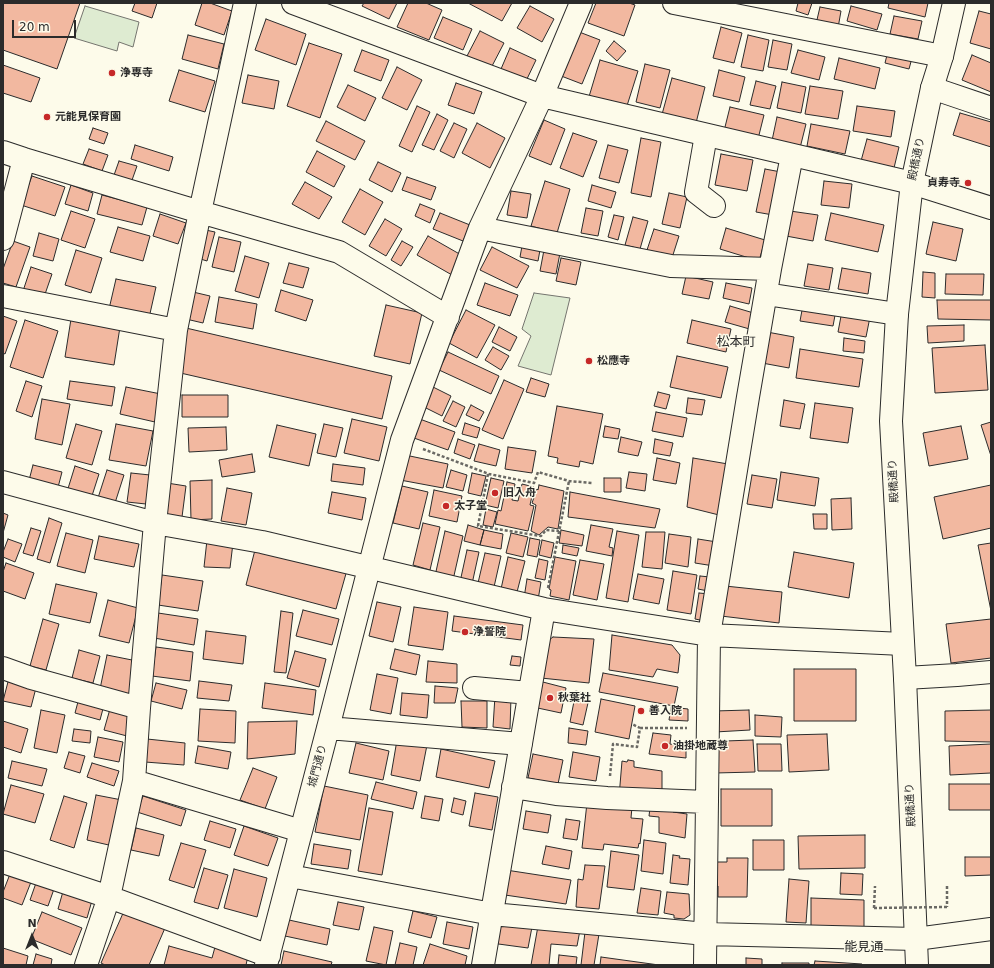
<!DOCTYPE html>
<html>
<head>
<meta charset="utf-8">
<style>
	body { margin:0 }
	#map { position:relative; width:994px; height:968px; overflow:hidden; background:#fdfbea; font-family:"DejaVu Sans",sans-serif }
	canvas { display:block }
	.frame { position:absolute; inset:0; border:4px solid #2b2b2b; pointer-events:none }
	.north { position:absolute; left:12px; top:916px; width:40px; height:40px; -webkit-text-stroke:3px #fdfbea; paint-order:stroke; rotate:0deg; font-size:11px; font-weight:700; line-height:16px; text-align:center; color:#2b2b2b }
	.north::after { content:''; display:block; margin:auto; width:14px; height:18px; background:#2b2b2b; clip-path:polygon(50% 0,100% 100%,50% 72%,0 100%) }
	.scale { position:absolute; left:12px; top:20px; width:64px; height:18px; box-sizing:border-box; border:2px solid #2b2b2b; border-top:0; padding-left:5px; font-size:12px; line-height:14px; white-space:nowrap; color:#2b2b2b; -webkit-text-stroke:3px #fdfbea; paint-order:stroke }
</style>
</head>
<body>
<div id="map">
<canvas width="994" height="968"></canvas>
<div class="frame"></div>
<div class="north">N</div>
<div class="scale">20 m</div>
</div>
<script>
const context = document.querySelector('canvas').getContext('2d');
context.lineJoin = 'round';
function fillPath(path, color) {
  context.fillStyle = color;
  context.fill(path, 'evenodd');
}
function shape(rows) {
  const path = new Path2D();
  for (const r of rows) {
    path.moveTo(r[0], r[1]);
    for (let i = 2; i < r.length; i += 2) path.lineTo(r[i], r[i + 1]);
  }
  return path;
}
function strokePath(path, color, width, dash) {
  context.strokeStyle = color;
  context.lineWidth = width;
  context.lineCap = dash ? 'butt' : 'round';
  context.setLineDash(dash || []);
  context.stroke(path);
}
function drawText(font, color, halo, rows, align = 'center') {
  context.font = font + ' "DejaVu Sans","Noto Sans JP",sans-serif';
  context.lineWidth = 3;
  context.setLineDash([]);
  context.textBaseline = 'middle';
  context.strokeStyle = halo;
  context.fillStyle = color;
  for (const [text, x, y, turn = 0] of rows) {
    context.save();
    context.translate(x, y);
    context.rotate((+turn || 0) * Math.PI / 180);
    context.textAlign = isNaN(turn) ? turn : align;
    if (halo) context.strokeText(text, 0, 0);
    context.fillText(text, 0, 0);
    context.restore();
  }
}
const green = shape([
	[85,6,139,22,133,47,119,42,117,51,74,38,85,6],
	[534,293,570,298,551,375,518,366,531,336,522,329,534,293]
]);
fillPath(green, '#deebd1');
strokePath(green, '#74746e', 1);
const building = shape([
	[3,3,80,3,57,69,3,50,3,3],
	[135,3,157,3,152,18,132,11,135,3],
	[202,3,210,3,232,11,224,35,195,25,202,3],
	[364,3,397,3,389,19,362,6,364,3],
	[408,3,426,3,442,10,429,40,397,27,408,3],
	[468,3,512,3,502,21,468,3],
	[596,3,629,3,635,5,624,36,588,23,596,3],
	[798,3,812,3,808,15,796,11,798,3],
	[889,3,928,3,925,17,888,8,889,3],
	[530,6,554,19,542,42,517,28,530,6],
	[851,6,882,14,877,30,847,21,851,6],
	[820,7,841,11,838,28,816,24,820,7],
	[979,11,991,14,991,49,970,43,979,11],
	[894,16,922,21,918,39,890,34,894,16],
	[443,17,472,29,463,50,434,38,443,17],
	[266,19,306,34,296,65,255,50,266,19],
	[721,27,742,33,734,63,713,58,721,27],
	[574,30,600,40,582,84,556,74,574,30],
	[480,31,504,43,491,68,467,56,480,31],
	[188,35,224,44,218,69,182,59,188,35],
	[748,35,769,40,763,71,741,67,748,35],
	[773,40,792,44,787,70,768,67,773,40],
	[614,41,626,51,617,61,606,51,614,41],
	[309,43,342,54,320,118,287,106,309,43],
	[510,48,536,60,526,81,501,69,510,48],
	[362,50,389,60,381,81,354,71,362,50],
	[798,50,825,57,819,80,791,73,798,50],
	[888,51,912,58,909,69,885,63,888,51],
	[972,55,991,63,991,92,962,80,972,55],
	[839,58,880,68,875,89,834,79,839,58],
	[600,60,638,71,625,112,588,100,600,60],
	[645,64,670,70,660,108,636,102,645,64],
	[3,65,40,78,31,102,3,93,3,65],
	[397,67,422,80,407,110,382,98,397,67],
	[179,70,215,81,205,112,169,101,179,70],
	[719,70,745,77,739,102,713,96,719,70],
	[248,75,279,81,274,109,242,103,248,75],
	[672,78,705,87,695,127,661,118,672,78],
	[756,81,776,86,770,109,750,105,756,81],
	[782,82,806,87,801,113,777,108,782,82],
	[456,83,482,92,474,114,448,105,456,83],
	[348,85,376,98,365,121,337,107,348,85],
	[810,86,843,91,838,119,805,114,810,86],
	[417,106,430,112,412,152,399,146,417,106],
	[857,106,895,111,891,137,853,131,857,106],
	[730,107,764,115,757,143,723,135,730,107],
	[960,113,991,122,991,147,953,135,960,113],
	[437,114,448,120,434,150,422,145,437,114],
	[777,117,806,124,798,156,770,150,777,117],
	[544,120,565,129,551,165,529,156,544,120],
	[326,121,365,141,355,160,316,141,326,121],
	[454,123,467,129,454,158,440,151,454,123],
	[477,123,505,138,490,168,462,153,477,123],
	[811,124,850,131,845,154,807,146,811,124],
	[93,128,108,133,104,144,89,139,93,128],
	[573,133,597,141,583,177,560,168,573,133],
	[641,138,661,142,651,197,631,193,641,138],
	[867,139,899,147,894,168,861,161,867,139],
	[135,145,173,157,169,171,131,159,135,145],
	[608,145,628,150,619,183,599,178,608,145],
	[89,149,108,155,102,171,83,164,89,149],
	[317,151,345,166,334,187,306,172,317,151],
	[721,154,753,160,747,191,715,185,721,154],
	[119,161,137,166,131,183,113,178,119,161],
	[378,162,401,173,392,192,369,180,378,162],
	[765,169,781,172,773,215,756,212,765,169],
	[32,176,65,187,55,216,21,205,32,176],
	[407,177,436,187,431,200,402,190,407,177],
	[545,181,570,189,557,233,531,226,545,181],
	[824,181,852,184,849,208,821,205,824,181],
	[305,182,332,197,319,219,292,204,305,182],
	[71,185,93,193,88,211,65,204,71,185],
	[592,185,616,192,611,208,588,201,592,185],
	[360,189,383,202,365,235,342,222,360,189],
	[511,191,531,194,527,218,507,215,511,191],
	[669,193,687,197,680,228,662,224,669,193],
	[102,195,147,207,142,225,97,214,102,195],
	[420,204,435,210,430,223,415,216,420,204],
	[586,208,603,211,598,236,581,233,586,208],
	[71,211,95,219,85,248,61,240,71,211],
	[790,211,818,215,813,241,786,236,790,211],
	[440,213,470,225,463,241,433,229,440,213],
	[831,213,884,225,878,252,825,240,831,213],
	[160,214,186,223,178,244,153,236,160,214],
	[614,215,624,217,618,240,608,237,614,215],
	[633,217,648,221,640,249,625,245,633,217],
	[385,219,402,229,386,256,369,246,385,219],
	[933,222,963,229,956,261,926,254,933,222],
	[118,227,150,236,143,261,110,252,118,227],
	[726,228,765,240,759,261,720,249,726,228],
	[201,229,215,232,207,261,194,257,201,229],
	[654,229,679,236,671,261,646,253,654,229],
	[39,233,59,239,53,261,33,256,39,233],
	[428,236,463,256,452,275,417,255,428,236],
	[219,237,241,242,234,272,212,267,219,237],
	[13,241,30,247,16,287,3,283,3,269,13,241],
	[402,241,413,247,401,266,391,260,402,241],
	[522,246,540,250,538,261,520,257,522,246],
	[492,247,529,266,517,288,480,270,492,247],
	[76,250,102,258,91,293,65,285,76,250],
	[544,250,560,253,556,274,540,271,544,250],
	[245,256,269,263,259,298,235,291,245,256],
	[561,258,581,262,576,285,556,281,561,258],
	[289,263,309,268,303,288,283,283,289,263],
	[808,264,833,268,829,290,804,286,808,264],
	[31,267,52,274,43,300,22,294,31,267],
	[842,268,871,273,868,294,838,289,842,268],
	[923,272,935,273,935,298,922,297,923,272],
	[946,274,984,274,983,295,945,294,946,274],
	[686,276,713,282,709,299,682,294,686,276],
	[116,279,156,287,149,318,109,309,116,279],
	[485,283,518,295,510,316,477,305,485,283],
	[726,283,752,288,749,304,723,298,726,283],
	[281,290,313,300,306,321,275,311,281,290],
	[193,292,210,296,203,323,186,319,193,292],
	[219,297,257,304,253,329,215,322,219,297],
	[937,300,991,300,991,320,938,319,937,300],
	[386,305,422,313,410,364,374,356,386,305],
	[803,305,836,310,833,326,800,321,803,305],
	[730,306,757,314,753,330,725,322,730,306],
	[466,310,495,325,477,358,449,343,466,310],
	[842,311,870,317,866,337,838,332,842,311],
	[3,316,17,321,5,354,3,353,3,316],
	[71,319,120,327,114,365,65,357,71,319],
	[25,320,58,331,43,378,10,367,25,320],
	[692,320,731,329,726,352,687,343,692,320],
	[964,325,964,341,928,343,927,326,964,325],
	[499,327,517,337,510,351,492,342,499,327],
	[186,328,392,376,382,419,176,372,186,328],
	[767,332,794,337,789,368,762,363,767,332],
	[844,338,865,341,864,353,843,351,844,338],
	[985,345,988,390,935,393,932,348,985,345],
	[493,347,509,356,501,370,485,360,493,347],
	[800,349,863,359,859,387,796,378,800,349],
	[448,352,499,376,491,394,439,370,448,352],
	[677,356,728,367,721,398,670,387,677,356],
	[531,378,549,384,545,397,526,392,531,378],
	[504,380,524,389,503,439,482,430,504,380],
	[26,381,42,386,32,417,16,411,26,381],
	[70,381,115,387,112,406,67,399,70,381],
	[126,387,161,394,155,422,120,414,126,387],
	[433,387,451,396,442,416,424,407,433,387],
	[658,392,670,395,666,409,654,406,658,392],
	[182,395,228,395,228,417,182,417,182,395],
	[688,398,705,400,702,415,686,413,688,398],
	[42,399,70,404,62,445,35,439,42,399],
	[784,400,805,404,800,429,780,426,784,400],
	[453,401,465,407,456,427,443,421,453,401],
	[815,403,853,408,848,443,810,438,815,403],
	[471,405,484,412,479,421,466,415,471,405],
	[557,406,603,414,593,464,580,461,579,467,557,463,558,458,548,456,557,406],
	[656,412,687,418,683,437,652,431,656,412],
	[417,418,455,432,448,450,411,437,417,418],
	[352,419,387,427,379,461,344,453,352,419],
	[991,422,991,456,981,425,991,422],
	[465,423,480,428,477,438,462,434,465,423],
	[76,424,102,431,92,465,66,458,76,424],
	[116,424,153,431,146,466,109,460,116,424],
	[324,424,343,428,336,457,317,453,324,424],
	[277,425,316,434,309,466,269,457,277,425],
	[605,426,620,429,618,439,603,437,605,426],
	[961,426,968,459,929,466,923,433,961,426],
	[226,427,227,450,189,452,188,428,226,427],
	[621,437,642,442,638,456,618,452,621,437],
	[458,439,475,445,470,459,454,453,458,439],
	[655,439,673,443,670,456,653,453,655,439],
	[479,444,500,450,496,466,474,461,479,444],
	[508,447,536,451,532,473,505,469,508,447],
	[252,454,255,472,222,477,219,460,252,454],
	[405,455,448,464,443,488,400,480,405,455],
	[657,458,680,463,676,484,653,480,657,458],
	[693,458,728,464,719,515,687,507,693,458],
	[333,464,365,468,363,485,331,481,333,464],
	[33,465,62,472,56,495,27,488,33,465],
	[75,466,99,474,90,502,66,495,75,466],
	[107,470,124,475,114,506,97,501,107,470],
	[451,470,467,475,463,491,446,487,451,470],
	[629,472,647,474,645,491,626,488,629,472],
	[781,472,819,478,815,506,777,500,781,472],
	[131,473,150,475,146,504,127,502,131,473],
	[472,473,486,476,481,496,468,493,472,473],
	[752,475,777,479,772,508,747,504,752,475],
	[491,478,504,481,498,508,485,505,491,478],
	[604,478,621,478,621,492,604,492,604,478],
	[212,480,212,519,191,520,190,481,212,480],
	[507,482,515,484,512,500,518,501,522,484,534,487,530,505,534,506,528,531,495,524,498,510,501,511,507,482],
	[167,483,186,486,182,517,162,514,167,483],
	[539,485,564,491,558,529,548,527,539,535,531,531,536,505,532,503,537,489,538,490,539,485],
	[991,485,991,528,943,539,934,497,991,485],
	[402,486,428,492,419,529,393,523,402,486],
	[227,488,252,493,246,525,221,521,227,488],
	[434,490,462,496,457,522,429,516,434,490],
	[332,492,366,498,362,520,328,513,332,492],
	[570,492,660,509,655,528,568,517,570,492],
	[851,498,852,529,832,530,831,499,851,498],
	[486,509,497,512,493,527,483,525,486,509],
	[3,513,8,515,3,533,3,513],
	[813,514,827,514,827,529,814,529,813,514],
	[49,518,62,523,50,563,37,559,49,518],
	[423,523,440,527,430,570,413,565,423,523],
	[468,525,484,530,480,545,464,541,468,525],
	[591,525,613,529,609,547,613,548,612,556,586,551,591,525],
	[31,528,41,531,33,556,23,553,31,528],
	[484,530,503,534,501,549,480,545,484,530],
	[561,530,584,535,582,546,559,543,561,530],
	[445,531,463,536,453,580,435,576,445,531],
	[617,531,639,535,628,602,606,598,617,531],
	[646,532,665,532,662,569,642,567,646,532],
	[66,533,93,540,85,573,57,566,66,533],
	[511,533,528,537,523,557,506,553,511,533],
	[669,534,691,537,688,567,665,563,669,534],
	[99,536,139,544,134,567,94,559,99,536],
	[530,538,540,540,537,557,527,555,530,538],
	[8,539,22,544,15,562,3,557,3,552,8,539],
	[698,539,717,542,714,566,695,563,698,539],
	[207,540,233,543,230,568,204,567,207,540],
	[542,540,554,543,551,558,539,555,542,540],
	[991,543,991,611,978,545,991,543],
	[563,545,579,548,577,556,562,553,563,545],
	[256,546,347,570,336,609,246,585,256,546],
	[467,550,479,552,472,584,460,582,467,550],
	[794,552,854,563,849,598,788,587,794,552],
	[485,553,501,556,494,587,478,583,485,553],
	[508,557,525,561,517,592,501,589,508,557],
	[555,557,576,561,569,600,550,596,551,590,549,589,555,557],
	[539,559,548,561,545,580,535,578,539,559],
	[580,560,604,564,597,600,573,595,580,560],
	[6,563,34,573,25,599,3,591,3,572,6,563],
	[673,571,697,575,691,614,667,610,673,571],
	[638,574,664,579,659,604,633,599,638,574],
	[162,575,203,581,198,611,158,605,162,575],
	[700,576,710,577,708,591,698,589,700,576],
	[527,579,541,582,538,600,524,598,527,579],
	[56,584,97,593,90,623,49,614,56,584],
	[725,586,782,592,779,623,721,616,725,586],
	[699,593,709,594,705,621,695,619,699,593],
	[108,600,138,608,129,643,99,636,108,600],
	[377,602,401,607,393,642,369,636,377,602],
	[414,607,448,612,443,650,408,645,414,607],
	[303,610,339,619,332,645,296,636,303,610],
	[281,611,293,613,286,673,274,672,281,611],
	[158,613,198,619,194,645,154,638,158,613],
	[454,616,523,625,521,640,452,631,454,616],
	[43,619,59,624,46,670,30,666,43,619],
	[991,619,991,658,951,663,946,624,991,619],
	[206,631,246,636,243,664,203,659,206,631],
	[612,635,672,645,680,655,678,673,657,669,653,677,609,670,612,635],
	[553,637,594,639,589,683,541,678,545,643,553,637],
	[156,647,193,652,190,681,152,676,156,647],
	[395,649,420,655,416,675,390,669,395,649],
	[79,650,100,656,93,683,72,678,79,650],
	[295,651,326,659,319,687,287,678,295,651],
	[107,655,137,661,129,695,100,689,107,655],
	[512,656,521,657,520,666,510,665,512,656],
	[428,661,457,664,457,683,426,682,428,661],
	[794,669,856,669,856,721,794,721,794,669],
	[603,673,678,687,674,706,599,692,603,673],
	[377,674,398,678,391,714,370,710,377,674],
	[9,678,37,684,31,707,3,701,9,678],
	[199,681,232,685,229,701,197,698,199,681],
	[539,681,566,688,561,713,533,707,539,681],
	[156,683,187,690,182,709,151,701,156,683],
	[265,683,316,690,313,715,262,708,265,683],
	[435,686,458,688,455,703,434,703,435,686],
	[576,691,590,694,583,725,570,722,576,691],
	[402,693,429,695,427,718,400,715,402,693],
	[495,696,511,697,510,729,493,727,495,696],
	[79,698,104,705,100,720,75,713,79,698],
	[601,699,635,706,629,739,595,732,601,699],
	[461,701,487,701,487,728,462,727,461,701],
	[671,707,688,709,688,721,669,720,671,707],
	[110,709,133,715,127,736,104,730,110,709],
	[200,709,236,711,235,743,198,741,200,709],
	[41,710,65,715,57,753,34,748,41,710],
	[749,710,750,730,715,732,714,711,749,710],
	[991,710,991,742,945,741,945,711,991,710],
	[755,715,782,717,781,737,755,736,755,715],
	[3,721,28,729,21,753,3,747,3,721],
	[297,721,295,754,247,759,248,722,297,721],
	[569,728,588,731,586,745,568,743,569,728],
	[74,729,91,731,90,743,72,741,74,729],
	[653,733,671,735,670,744,686,747,686,758,649,754,653,733],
	[827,734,829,770,789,772,787,735,827,734],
	[98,737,123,742,119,762,94,757,98,737],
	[147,739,185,743,184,765,145,762,147,739],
	[397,740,427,745,420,781,391,775,397,740],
	[753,740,755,772,715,773,715,746,725,746,725,741,753,740],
	[356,743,389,751,383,780,349,773,356,743],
	[757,744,781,744,782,771,758,771,757,744],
	[991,744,991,773,950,775,949,746,991,744],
	[198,746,231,752,228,769,195,763,198,746],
	[441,749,495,761,489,788,436,777,441,749],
	[69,752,85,756,80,773,64,768,69,752],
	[573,752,600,757,596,781,569,777,573,752],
	[533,754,563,760,558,784,528,778,533,754],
	[628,760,634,761,634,767,662,771,662,797,619,797,622,761,627,762,628,760],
	[12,761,47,769,42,786,8,778,12,761],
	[92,763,119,771,114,786,87,777,92,763],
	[253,768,277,777,265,809,240,800,253,768],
	[376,782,417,792,413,809,371,799,376,782],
	[949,784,991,784,991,810,949,810,949,784],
	[11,785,44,794,35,823,3,814,11,785],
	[324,786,368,795,360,840,315,832,324,786],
	[721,789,772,789,772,826,721,826,721,789],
	[475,793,498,797,492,830,469,826,475,793],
	[96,795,122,800,113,846,87,840,96,795],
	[64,796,87,803,74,848,50,840,64,796],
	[143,796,186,810,181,826,137,812,143,796],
	[425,796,443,799,439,821,421,818,425,796],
	[454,798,466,801,463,815,451,812,454,798],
	[587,803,632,807,631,818,643,819,640,844,639,843,638,848,604,844,603,850,582,848,587,803],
	[369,808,393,812,382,875,358,871,369,808],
	[650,808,673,810,673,812,687,814,685,838,659,833,659,817,649,816,650,808],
	[526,811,551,815,548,833,523,829,526,811],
	[566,819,580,821,577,840,563,838,566,819],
	[210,821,236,829,230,848,204,840,210,821],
	[244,826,278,838,268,866,234,855,244,826],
	[136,828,164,835,159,856,131,850,136,828],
	[865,835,865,868,799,869,798,836,865,835],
	[644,840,666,843,663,874,641,871,644,840],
	[753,840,784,840,784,870,753,870,753,840],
	[181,843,206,850,194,888,169,880,181,843],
	[314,844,351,850,348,869,311,864,314,844],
	[546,846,572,851,569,869,542,864,546,846],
	[611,851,639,855,634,890,607,887,611,851],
	[673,855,680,856,679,858,690,859,688,885,670,883,673,855],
	[965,857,991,857,991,875,965,876,965,857],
	[727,858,748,858,747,897,718,897,718,886,715,886,715,862,727,862,727,858],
	[585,865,605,866,599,909,576,907,578,879,583,880,585,865],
	[204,868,228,875,218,909,194,902,204,868],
	[234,869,267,878,257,917,224,908,234,869],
	[506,870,571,880,566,904,505,895,506,870],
	[841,873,863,874,862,895,840,894,841,873],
	[10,874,31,882,22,905,3,898,3,892,10,874],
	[789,879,809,881,806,923,786,922,789,879],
	[36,883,54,889,48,906,30,900,36,883],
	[64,888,93,897,87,918,58,909,64,888],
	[641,888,661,891,658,915,637,913,641,888],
	[667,892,689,894,690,915,684,919,674,918,674,915,664,913,667,892],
	[811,898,864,900,864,928,811,927,811,898],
	[338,902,364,907,359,930,333,925,338,902],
	[124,911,165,928,149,965,105,965,101,963,124,911],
	[413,911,437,917,431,938,408,932,413,911],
	[42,912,82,928,71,955,31,939,42,912],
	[289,920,330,929,327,945,285,936,289,920],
	[447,922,473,927,469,949,443,944,447,922],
	[498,922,532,927,528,948,491,943,498,922],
	[538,926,580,930,577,946,551,944,549,965,531,965,538,926],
	[374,927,393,931,386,965,366,961,374,927],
	[585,932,599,934,594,965,581,965,585,932],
	[400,943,417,947,413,965,395,965,400,943],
	[430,944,467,956,465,965,423,965,430,944],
	[169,946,212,958,215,947,248,956,246,965,164,965,169,946],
	[3,948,28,956,26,965,3,965,3,948],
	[284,951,332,962,331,965,281,965,284,951],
	[36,954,52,959,51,965,33,965,36,954],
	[559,955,577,957,576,965,558,965,559,955],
	[601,957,659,965,600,965,601,957],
	[746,958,762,959,762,965,746,965,746,958],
	[815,961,862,964,862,965,814,965,815,961],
	[782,963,809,963,809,965,782,965,782,963]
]);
fillPath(building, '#f2b8a0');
strokePath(building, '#2b2b2b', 1);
const minor = shape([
	[293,3,542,96,912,183,991,208],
	[674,3,942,56],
	[932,88,991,108],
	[706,135,696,192,714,206],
	[3,152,24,159,200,212,339,252,448,317],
	[480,228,671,266,770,269],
	[3,239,24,159],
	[766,294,897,314],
	[3,296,176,330],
	[3,482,155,523,262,542,544,609,709,635,903,644],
	[3,668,31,678,139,708],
	[905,678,957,675,991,672],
	[474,688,529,693],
	[328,728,521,744],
	[134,781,301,831],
	[513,787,556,794,607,798,707,802],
	[3,862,109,897,269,956],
	[290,876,492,914,706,934,916,939,991,929],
	[86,965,109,897,134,781,139,708,155,523,176,330,200,212,245,3],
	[266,965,328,728,402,440,480,228,542,96,581,3],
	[483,965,544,609],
	[705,965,709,635,748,397,770,269,792,155]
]);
const major = shape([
	[917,965,905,678,891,421,897,314,912,183,932,88,942,56,954,3]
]);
strokePath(minor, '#2b2b2b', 24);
strokePath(major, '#2b2b2b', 24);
strokePath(shape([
	[423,449,489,474,534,483,538,472,569,481,592,483],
	[488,474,478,526,541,536,546,530,559,531],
	[548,588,569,481],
	[640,728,687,728],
	[610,776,613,744,637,747,640,728,632,724],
	[947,886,947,907],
	[874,908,875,886]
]), '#6a6964', 2.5, [3, 2]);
strokePath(minor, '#fdfbea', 22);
strokePath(major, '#fdfbea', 22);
strokePath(shape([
	[874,908,947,907]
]), '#6a6964', 2.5, [3, 2]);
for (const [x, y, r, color] of [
	[112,73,4,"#c62828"],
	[47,117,4,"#c62828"],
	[968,183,4,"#c62828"],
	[589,361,4,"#c62828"],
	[495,493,4,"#c62828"],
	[446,506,4,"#c62828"],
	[465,632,4,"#c62828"],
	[550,698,4,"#c62828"],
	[641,711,4,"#c62828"],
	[665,746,4,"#c62828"]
]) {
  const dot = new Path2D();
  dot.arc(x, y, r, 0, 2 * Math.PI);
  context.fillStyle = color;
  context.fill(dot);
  strokePath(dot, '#fdfbea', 1.5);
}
drawText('bold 11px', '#2b2b2b', '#fdfbea', [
	["浄専寺",120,73],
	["元能見保育園",55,117],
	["貞寿寺",960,183,"right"],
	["松應寺",597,361],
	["旧入舟",503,493],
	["太子堂",454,506],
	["浄誓院",473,632],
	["秋葉社",558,698],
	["善入院",649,711],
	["油掛地蔵尊",673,746]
], 'left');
drawText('11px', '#2b2b2b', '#fdfbea', [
	["殿橋通り",917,159,-78],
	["殿橋通り",894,481,-93],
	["城門通り",318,766,-75],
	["殿橋通り",911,805,-93]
]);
drawText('13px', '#2b2b2b', '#fdfbea', [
	["松本町",736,343],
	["能見通",864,948]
]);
</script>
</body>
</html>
